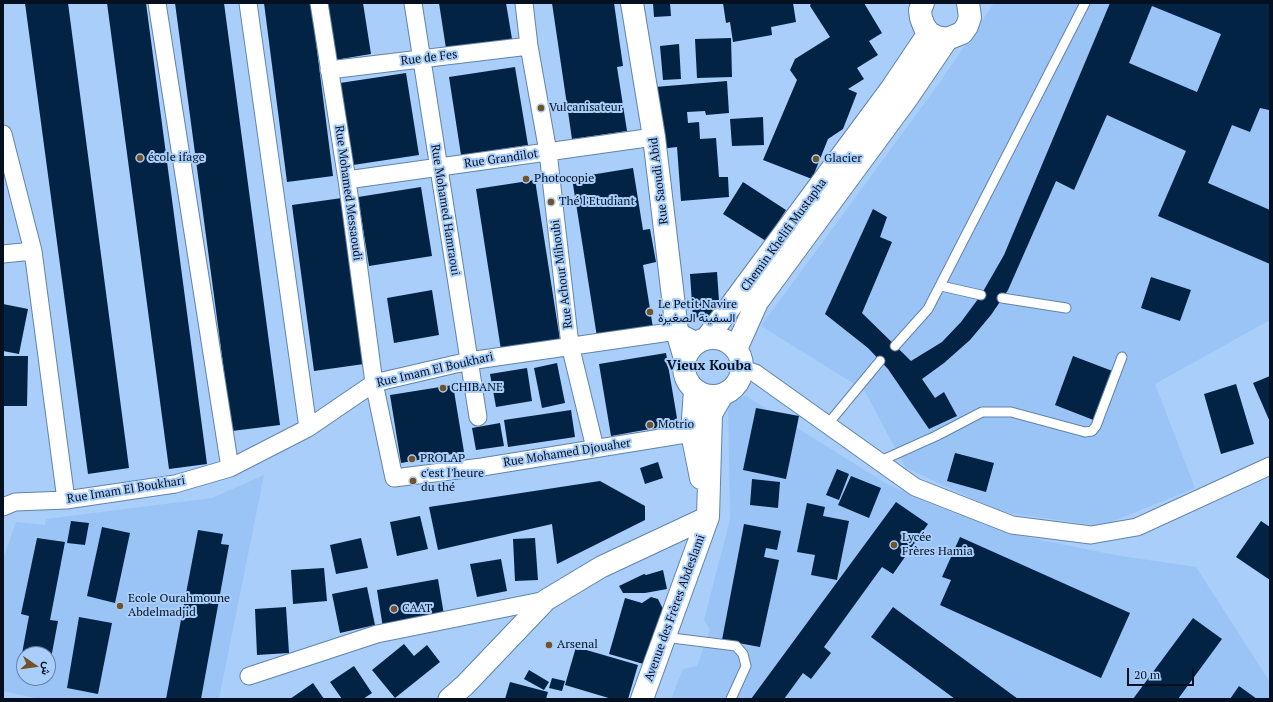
<!DOCTYPE html>
<html>
<head>
<meta charset="utf-8">
<style>
	body { margin:0 }
	#map { position:relative; width:1273px; height:702px; overflow:hidden; background:#a9cefa; font-family:"PT Serif",Vazirmatn,serif }
	canvas { display:block }
	.frame { position:absolute; inset:0; border:4px solid #041020; pointer-events:none }
	.north { position:absolute; left:16px; top:646px; width:40px; height:40px; box-sizing:border-box; background:#a9cefa; border:1px solid #6782a3; border-radius:50%; rotate:103deg; font-size:11px; font-weight:700; line-height:16px; text-align:center; color:#041020 }
	.north::after { content:''; display:block; margin:auto; width:14px; height:18px; background:#725328; clip-path:polygon(50% 0,100% 100%,50% 72%,0 100%) }
	.scale { position:absolute; left:1127px; top:668px; width:67px; height:18px; box-sizing:border-box; border:2px solid #041020; border-top:0; padding-left:5px; font-size:12px; line-height:14px; white-space:nowrap; color:#041020; -webkit-text-stroke:3px #a9cefa; paint-order:stroke }
</style>
</head>
<body>
<div id="map">
<canvas width="1273" height="702"></canvas>
<div class="frame"></div>
<div class="north">ش</div>
<div class="scale">20 m</div>
</div>
<script>
const context = document.querySelector('canvas').getContext('2d');
context.lineJoin = 'round';
function fillPath(path, color) {
  context.fillStyle = color;
  context.fill(path, 'evenodd');
}
function shape(rows) {
  const path = new Path2D();
  for (const r of rows) {
    if (r.length === 3) {
      path.moveTo(r[0] + r[2], r[1]);
      path.arc(r[0], r[1], r[2], 0, 2 * Math.PI);
      continue;
    }
    path.moveTo(r[0], r[1]);
    for (let i = 2; i < r.length; i += 2) path.lineTo(r[i], r[i + 1]);
  }
  return path;
}
function strokePath(path, color, width, dash) {
  context.strokeStyle = color;
  context.lineWidth = width;
  context.lineCap = dash ? 'butt' : 'round';
  context.setLineDash(dash || []);
  context.stroke(path);
}
function drawText(font, color, halo, rows, align = 'center') {
  context.font = font + ' "PT Serif",Vazirmatn,serif';
  context.lineWidth = 4;
  context.setLineDash([]);
  context.textBaseline = 'middle';
  context.strokeStyle = halo;
  context.fillStyle = color;
  for (const [text, x, y, turn = 0] of rows) {
    context.save();
    context.translate(x, y);
    context.rotate((+turn || 0) * Math.PI / 180);
    context.textAlign = isNaN(turn) ? turn : align;
    if (halo) context.strokeText(text, 0, 0);
    context.fillText(text, 0, 0);
    context.restore();
  }
}
fillPath(shape([
	[994,3,1270,3,1270,320,1155,384,1195,488,1101,526,1001,512,906,468,864,390,761,326,937,86],
	[746,396,887,484,931,504,1016,535,1115,555,1196,567,1270,682,1270,699,671,699,683,669,697,666,710,630,704,620,730,519,728,403],
	[264,475,219,699,40,699,3,691,3,559,16,522,45,525,46,519,212,498],
	[24,654,48,654,48,678,24,678]
]), '#9bc4f6');
fillPath(shape([
	[25,3,68,3,129,468,88,474],
	[107,3,146,3,207,464,169,469],
	[175,3,224,3,280,425,232,431],
	[264,3,311,3,333,176,287,182],
	[326,3,363,3,371,54,335,60],
	[439,3,506,3,513,45,447,55],
	[552,3,614,3,623,66,617,67,627,131,572,139],
	[653,3,670,3,671,16,654,17],
	[723,3,793,3,796,22,771,27,772,35,733,42,730,22,726,23],
	[811,3,864,3,882,33,869,41,878,55,857,68,864,79,848,89,857,93,843,129,828,139,812,179,763,160,797,80,790,70,795,59,830,37,810,6],
	[1110,3,1270,3,1270,108,1269,110,1260,108,1250,132,1232,125,1208,183,1270,210,1270,264,1158,216,1186,151,1107,115,1074,190,1056,181,1008,290,991,315,970,340,944,363,922,379,935,398,944,392,957,416,929,429,888,369,868,348,825,314,873,209,887,217,880,237,892,242,862,313,911,361,942,342,961,322,981,295,1004,255],
	[1152,6,1221,34,1197,92,1129,63],
	[731,38,732,77,697,78,695,39],
	[679,44,681,79,663,80,660,46],
	[515,67,528,145,461,155,449,77],
	[406,73,419,155,353,165,340,83],
	[727,81,729,113,706,115,705,111,687,112,688,123,699,122,700,139,716,138,719,177,728,177,729,197,681,201,677,147,660,149,655,87],
	[763,117,764,145,732,146,730,119],
	[633,168,643,230,650,229,656,262,643,265,653,328,597,337,572,178],
	[535,180,560,340,501,350,476,189],
	[743,182,786,210,766,241,723,214],
	[421,187,432,256,369,266,358,197],
	[342,198,364,364,314,371,292,205],
	[717,272,720,315,693,318,690,274],
	[1151,277,1191,290,1180,321,1141,308],
	[432,290,439,335,394,343,387,298],
	[3,304,28,309,19,354,3,351],
	[666,353,678,424,611,436,599,364],
	[3,356,28,356,27,406,3,406],
	[1073,356,1115,372,1096,421,1055,405],
	[557,363,565,403,542,408,534,368],
	[527,368,532,401,496,407,490,374],
	[1270,376,1270,422,1253,383],
	[1236,384,1254,444,1221,454,1204,394],
	[453,385,464,452,401,463,390,395],
	[756,408,799,416,786,479,743,470],
	[571,410,575,437,508,447,504,420],
	[500,423,504,446,476,450,472,428],
	[955,453,994,463,986,492,947,481],
	[658,462,663,478,645,484,640,468],
	[837,469,849,474,839,500,826,495],
	[851,476,881,488,869,518,838,505],
	[752,479,780,482,778,508,750,505],
	[600,481,645,506,645,520,557,564,552,524,438,550,429,507],
	[896,502,928,524,893,574,882,567,824,647,831,653,811,679,803,673,784,699,751,699],
	[807,503,825,507,823,516,849,521,837,580,811,575,815,555,797,552],
	[420,516,428,549,397,556,390,522],
	[71,521,89,523,85,545,67,543],
	[1261,521,1270,527,1270,580,1236,557],
	[744,524,781,531,777,550,766,548,764,557,779,560,760,647,722,640],
	[102,527,130,533,115,603,87,596],
	[198,530,223,534,221,544,229,545,201,699,166,699],
	[960,537,1130,613,1101,678,940,605,951,580,942,577],
	[37,538,65,542,50,620,58,621,49,669,48,654,24,654,24,677,18,675,29,616,21,614],
	[361,538,368,568,336,574,330,545],
	[535,538,538,580,515,581,513,539],
	[501,559,507,591,477,597,470,564],
	[324,568,327,601,293,604,291,570],
	[663,570,667,589,645,593,623,593,619,586,644,574,646,575],
	[438,579,444,615,383,628,377,590],
	[367,587,375,625,340,633,332,594],
	[651,597,658,599,663,609,647,665,609,654,625,598,642,603],
	[286,607,289,653,257,655,255,609],
	[893,607,1018,699,955,699,871,637],
	[79,617,112,623,98,694,67,688],
	[1193,618,1222,639,1178,699,1133,699],
	[404,644,414,656,427,645,440,662,395,698,372,670],
	[576,647,638,665,628,699,612,699,565,685],
	[354,666,372,693,363,699,342,699,330,682],
	[529,670,549,682,544,690,524,679],
	[32,678,47,678,46,682],
	[552,678,565,681,562,691,549,688],
	[510,682,548,692,546,699,505,699],
	[313,683,324,699,290,699],
	[1239,686,1257,699,1230,699]
]), '#032345');
const service = shape([
	[941,286,981,295],
	[1002,298,1066,308],
	[895,346,928,309,1085,3],
	[827,425,880,361],
	[878,462,936,436,982,412,1011,412,1085,432,1092,431,1096,426,1122,357],
	[664,637,736,646,743,654,746,666,731,699]
]);
const minor = shape([
	[157,3,230,468],
	[248,3,308,428],
	[319,3,347,180,374,383,394,478,482,467,692,433],
	[413,3,478,417],
	[524,3,529,46,548,152,570,345,595,448],
	[329,70,529,46],
	[3,134,33,251,66,500],
	[347,180,654,137],
	[3,254,33,251],
	[742,365,743,369,755,373,915,487,1012,525,1091,535,1137,527,1270,466],
	[3,507,15,502,66,500,175,484,230,468,308,428,374,383,469,361,677,331,699,342],
	[249,676,377,634,546,600]
]);
const tertiary = shape([
	[449,699,465,685,546,600,601,567,708,517]
]);
const secondary = shape([
	[632,3,654,137,677,331,685,359],
	[923,3,920,10,921,18,924,26,929,33,937,37,947,39,962,33,967,26,970,17,968,3],
	[707,338,892,88,929,33],
	[713,367,29],
	[736,349,757,302,907,98,947,39],
	[695,390,692,433,701,478],
	[642,699,708,517,711,414,722,395]
]);
strokePath(service, '#6183ac', 11);
strokePath(minor, '#6183ac', 19);
strokePath(tertiary, '#6183ac', 23);
strokePath(secondary, '#6183ac', 24);
strokePath(service, '#fff', 9);
strokePath(minor, '#fff', 17);
strokePath(tertiary, '#fff', 21);
strokePath(secondary, '#fff', 22);
for (const [x, y, r, color] of [
	[541,108,4,"#725328"],
	[140,158,4,"#725328"],
	[816,159,4,"#725328"],
	[526,179,4,"#725328"],
	[551,202,4,"#725328"],
	[650,312,4,"#725328"],
	[443,388,4,"#725328"],
	[650,425,4,"#725328"],
	[412,459,4,"#725328"],
	[413,481,4,"#725328"],
	[894,545,4,"#725328"],
	[120,606,4,"#725328"],
	[394,609,4,"#725328"],
	[549,645,4,"#725328"]
]) {
  const dot = new Path2D();
  dot.arc(x, y, r, 0, 2 * Math.PI);
  context.fillStyle = color;
  context.fill(dot);
  strokePath(dot, '#a9cefa', 1.5);
}
drawText('12px', '#041020', '#a9cefa', [
	["Rue de Fes",429,58,-7],
	["Rue Grandilot",501,159,-8],
	["Rue Saoudi Abid",659,181,-97],
	["Rue Mohamed Messaoudi",348,193,82],
	["Rue Mohamed Hamraoui",445,210,81],
	["Chemin Khelifi Mustapha",784,235,-54],
	["Rue Achour Mihoubi",562,274,-97],
	["Rue Imam El Boukhari",435,370,-13],
	["Rue Mohamed Djouaher",567,453,-9],
	["Rue Imam El Boukhari",126,490,-9],
	["Avenue des Frères Abdeslami",675,608,-70]
]);
drawText('12px', '#041020', '#a9cefa', [
	["Vulcanisateur",549,108],
	["école ifage",148,158],
	["Glacier",824,159],
	["Photocopie",534,179],
	["Thé l'Etudiant",559,202],
	["Le Petit Navire",658,305],
	["السفينة الصغيرة",658,319],
	["CHIBANE",451,388],
	["Motrio",658,425],
	["PROLAP",420,459],
	["c'est l'heure",421,474],
	["du thé",421,488],
	["Lycée",902,538],
	["Frères Hamia",902,552],
	["Ecole Ourahmoune",128,599],
	["Abdelmadjid",128,613],
	["CAAT",402,609],
	["Arsenal",557,645]
], 'left');
drawText('bold 14px', '#041020', '#a9cefa', [
	["Vieux Kouba",709,366]
]);
</script>
</body>
</html>
